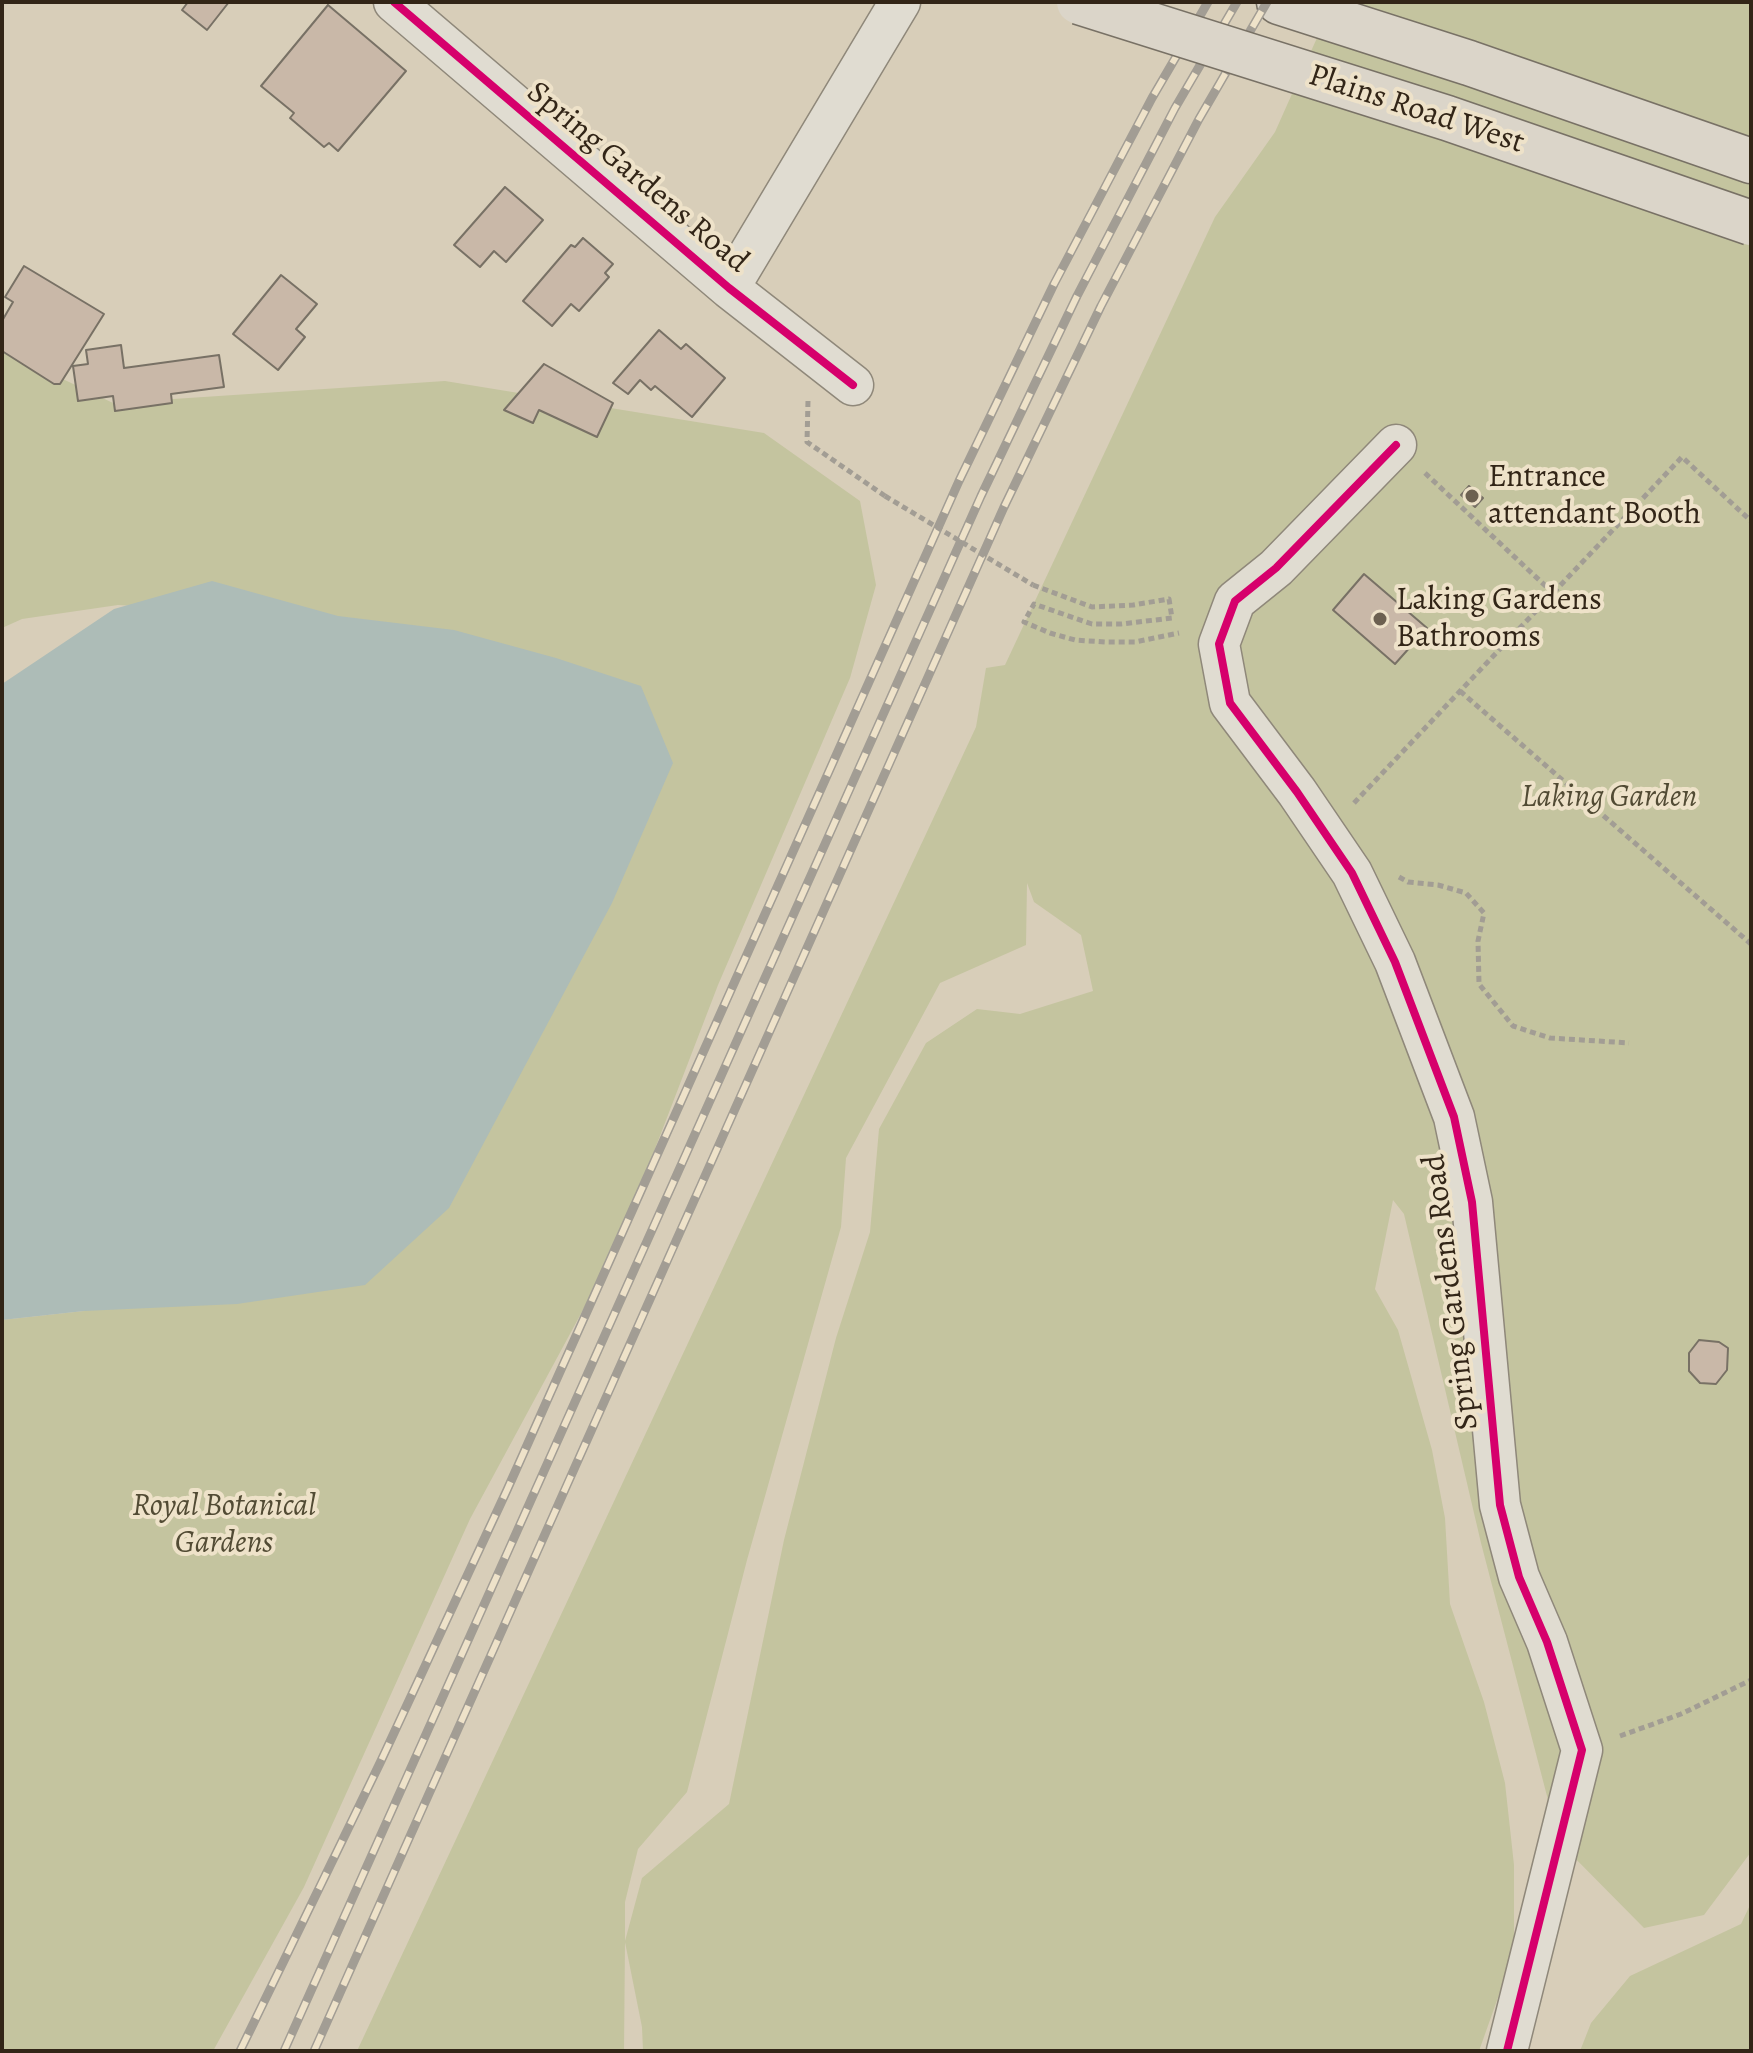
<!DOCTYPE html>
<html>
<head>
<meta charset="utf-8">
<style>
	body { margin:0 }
	#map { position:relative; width:1753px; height:2053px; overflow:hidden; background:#d8ceb9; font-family:Alegreya,serif }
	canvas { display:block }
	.frame { position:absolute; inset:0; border:4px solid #322517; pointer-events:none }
</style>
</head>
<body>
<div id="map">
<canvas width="1753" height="2053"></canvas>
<div class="frame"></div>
</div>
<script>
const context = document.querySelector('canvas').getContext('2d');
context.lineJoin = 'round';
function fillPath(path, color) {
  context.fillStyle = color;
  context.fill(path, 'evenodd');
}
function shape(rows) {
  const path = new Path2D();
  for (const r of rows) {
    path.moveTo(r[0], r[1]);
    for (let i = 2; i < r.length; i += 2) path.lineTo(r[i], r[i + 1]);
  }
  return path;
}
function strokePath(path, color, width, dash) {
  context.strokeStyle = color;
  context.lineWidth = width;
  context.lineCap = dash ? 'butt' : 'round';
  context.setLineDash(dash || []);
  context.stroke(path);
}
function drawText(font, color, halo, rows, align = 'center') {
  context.font = font + ' Alegreya,serif';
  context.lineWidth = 8;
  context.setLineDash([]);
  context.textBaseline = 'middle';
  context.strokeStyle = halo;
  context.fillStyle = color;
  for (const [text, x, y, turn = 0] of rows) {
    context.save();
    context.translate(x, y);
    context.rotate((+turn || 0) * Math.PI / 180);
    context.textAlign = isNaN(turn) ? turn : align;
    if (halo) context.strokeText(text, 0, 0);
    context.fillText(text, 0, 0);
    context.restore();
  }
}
fillPath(shape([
	[1333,2,1751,2,1751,1852,1704,1915,1644,1928,1559,1842,1481,1543,1404,1214,1393,1200,1375,1289,1398,1330,1432,1450,1445,1518,1450,1604,1484,1702,1505,1783,1514,1865,1514,1937,1501,1989,1479,2051,643,2051,642,2027,625,1942,624,2051,357,2051,976,727,986,668,1005,665,1215,217,1275,132],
	[1027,883,1034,902,1081,935,1093,991,1020,1014,977,1009,926,1043,879,1129,870,1232,836,1338,784,1540,729,1804,642,1878,625,1941,625,1902,638,1849,687,1792,747,1560,841,1227,846,1158,940,983,1026,945],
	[2,350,113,403,445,381,764,433,860,501,876,585,850,678,718,985,618,1245,470,1519,304,1887,213,2051,2,2051,2,1320,84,1311,511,1089,583,953,349,618,118,605,22,619,2,628],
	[1751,1903,1751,2051,1580,2051,1591,2023,1630,1976,1741,1924]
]), '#c4c49f');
fillPath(shape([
	[212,581,338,616,454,630,556,658,641,686,673,763,612,903,449,1208,365,1285,237,1304,84,1311,2,1320,2,684,114,609]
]), '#adbcb7');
const building = shape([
	[188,2,229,2,207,30,182,10,188,2],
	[328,5,406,71,338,151,329,143,324,147,290,118,294,113,261,86,328,5],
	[505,187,543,220,506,262,494,251,480,267,454,245,505,187],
	[583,238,613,264,605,273,609,277,579,311,571,304,552,326,523,301,571,245,575,247,583,238],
	[24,266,104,314,60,384,54,384,2,351,2,321,13,302,5,297,24,266],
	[281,275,317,304,296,329,305,337,278,370,233,334,281,275],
	[659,330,681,349,686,344,725,378,692,417,655,386,651,390,640,380,628,394,613,383,659,330],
	[121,345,124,368,219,355,224,387,171,394,172,403,115,411,113,396,78,401,73,366,88,364,86,350,121,345],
	[544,364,613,403,597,437,539,410,533,423,504,410,544,364],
	[1469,486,1483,498,1475,507,1461,495,1469,486],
	[1364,574,1427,628,1395,664,1333,610,1364,574],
	[1699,1340,1719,1342,1728,1348,1727,1370,1716,1384,1700,1383,1689,1371,1689,1353,1699,1340]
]);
fillPath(building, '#c9b8a8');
strokePath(building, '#787165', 2);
const street = shape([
	[394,2,729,288,853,385],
	[729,288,900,2],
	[1396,445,1276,568,1235,601,1219,644,1230,703,1297,792,1352,873,1395,962,1454,1117,1472,1202,1500,1505,1519,1577,1547,1642,1582,1750,1507,2051]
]);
const primary = shape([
	[1279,2,1469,63,1751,161]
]);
strokePath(street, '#8f887a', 43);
strokePath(primary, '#787165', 47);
strokePath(shape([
	[808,401,807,442,885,496],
	[1425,473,1553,593],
	[1033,585,1092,607,1133,605,1169,599,1172,618,1121,624,1092,624,1034,604,1024,622,1050,633,1075,640,1105,642,1135,642,1179,633],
	[1460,691,1751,944],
	[1354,803,1682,457,1751,521],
	[1399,877,1408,882,1438,885,1466,893,1484,913,1478,941,1479,984,1513,1026,1550,1038,1629,1043],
	[1620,1736,1681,1714,1751,1680]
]), '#a29d94', 5, [6, 4]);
strokePath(street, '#e0dcd1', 40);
strokePath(primary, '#dbd5c9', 44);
const rail = shape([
	[240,2051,380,1763,507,1490,959,481,1054,284,1152,98,1208,2],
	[284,2051,981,496,1077,296,1175,108,1237,2],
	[314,2051,1004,507,1101,306,1199,119,1267,2]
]);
strokePath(rail, '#a29d94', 9);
strokePath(rail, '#eee2c9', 6, [18]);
const primaryBridge = shape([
	[1079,2,1447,118,1751,223]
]);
strokePath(primaryBridge, '#787165', 47, []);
strokePath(shape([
	[885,496,1033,585]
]), '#a29d94', 5, [6, 4]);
strokePath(primaryBridge, '#dbd5c9', 44);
strokePath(shape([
	[394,2,729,288,853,385],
	[1396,445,1276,568,1235,601,1219,644,1230,703,1297,792,1352,873,1395,962,1454,1117,1472,1202,1500,1505,1519,1577,1547,1642,1582,1750,1507,2051]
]), '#d6006c', 8);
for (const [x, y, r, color] of [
	[1472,496,8,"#6c6050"],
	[1380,619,8,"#6c6050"]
]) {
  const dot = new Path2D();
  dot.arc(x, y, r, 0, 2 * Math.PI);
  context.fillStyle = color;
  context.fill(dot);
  strokePath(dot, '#eee2c9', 3);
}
drawText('32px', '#322517', '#eee2c9', [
	["Plains Road West",1416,110,18],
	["Spring Gardens Road",637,178,40],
	["Spring Gardens Road",1452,1292,-97]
]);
drawText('32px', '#322517', '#eee2c9', [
	["Entrance",1488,478],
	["attendant Booth",1488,515],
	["Laking Gardens",1396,601],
	["Bathrooms",1396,638]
], 'left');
drawText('italic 32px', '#524b34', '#eee2c9', [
	["Laking Garden",1609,798],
	["Royal Botanical",224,1507],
	["Gardens",224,1544]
]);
</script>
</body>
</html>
